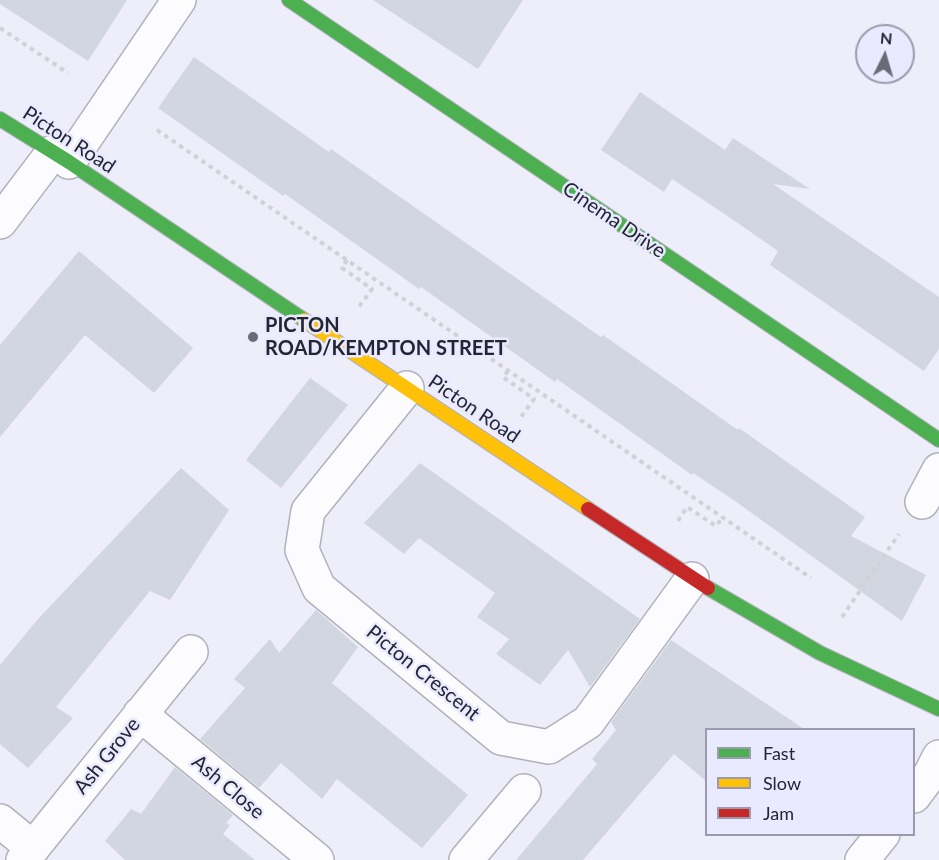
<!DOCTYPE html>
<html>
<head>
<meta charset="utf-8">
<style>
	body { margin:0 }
	#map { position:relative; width:939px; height:860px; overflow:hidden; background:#eeeefa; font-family:Lato,sans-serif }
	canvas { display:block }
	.legend { position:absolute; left:705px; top:728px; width:210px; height:108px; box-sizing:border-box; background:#e9eaff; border:2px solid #9b9bad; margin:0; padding:8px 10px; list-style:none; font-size:18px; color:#252532 }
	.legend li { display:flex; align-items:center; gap:12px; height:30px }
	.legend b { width:30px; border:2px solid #9b9bad }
	.north { position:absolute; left:855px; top:24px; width:60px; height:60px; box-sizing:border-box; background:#e9eaff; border:2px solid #9b9bad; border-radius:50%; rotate:5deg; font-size:16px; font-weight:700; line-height:24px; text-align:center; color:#252532 }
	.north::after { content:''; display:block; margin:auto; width:21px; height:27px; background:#6b6b78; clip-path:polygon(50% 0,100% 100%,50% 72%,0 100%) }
</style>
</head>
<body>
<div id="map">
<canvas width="939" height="860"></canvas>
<ul class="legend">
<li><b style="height:8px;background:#4caf50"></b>Fast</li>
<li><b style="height:8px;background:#ffc107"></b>Slow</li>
<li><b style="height:8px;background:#c62828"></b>Jam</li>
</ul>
<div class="north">N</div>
</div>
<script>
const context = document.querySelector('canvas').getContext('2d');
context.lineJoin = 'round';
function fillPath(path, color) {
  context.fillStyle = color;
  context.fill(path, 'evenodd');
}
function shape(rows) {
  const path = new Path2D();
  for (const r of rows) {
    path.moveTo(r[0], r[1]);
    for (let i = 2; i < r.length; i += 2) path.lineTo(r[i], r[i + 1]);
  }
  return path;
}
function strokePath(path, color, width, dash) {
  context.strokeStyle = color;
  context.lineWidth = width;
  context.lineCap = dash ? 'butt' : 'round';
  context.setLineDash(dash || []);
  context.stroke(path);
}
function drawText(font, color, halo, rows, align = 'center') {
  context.font = font + ' Lato,sans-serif';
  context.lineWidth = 5;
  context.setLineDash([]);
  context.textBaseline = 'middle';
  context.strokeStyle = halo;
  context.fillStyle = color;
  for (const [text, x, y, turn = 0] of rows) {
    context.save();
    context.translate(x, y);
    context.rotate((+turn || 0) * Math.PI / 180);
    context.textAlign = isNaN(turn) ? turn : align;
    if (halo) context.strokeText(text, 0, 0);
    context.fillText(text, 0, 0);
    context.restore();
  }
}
fillPath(shape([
	[0,0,127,0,88,61,0,4],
	[373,0,523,0,478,69],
	[194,57,329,152,331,149,601,337,603,335,738,430,739,428,865,517,851,536,926,575,902,621,735,501,693,473,692,475,557,379,555,382,421,287,419,289,285,194,283,196,158,108],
	[640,92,725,150,733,138,810,189,773,184,939,297,939,349,924,371,770,265,778,251,726,215,672,179,664,192,601,150],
	[79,251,193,348,154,393,85,335,0,437,0,345],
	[310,378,348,405,281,488,246,460],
	[420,463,640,619,590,687,568,650,540,685,496,654,509,639,477,617,495,593,419,538,404,554,364,523],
	[181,468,229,510,170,600,150,591,56,707,73,718,28,768,0,744,0,665,38,619],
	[316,610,358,647,332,683,468,795,422,848,337,779,322,799,281,763,259,788,200,739,245,688,234,679,270,639,279,653],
	[671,640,804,729,706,729,706,781,674,754,583,860,516,860,597,764,592,759,616,730,611,722],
	[175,767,233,815,226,823,230,825,223,834,255,860,125,860,105,841,131,809,141,814]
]), '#d2d6e1');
const street = shape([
	[69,162,179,0],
	[0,222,53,152],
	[407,388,308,511,302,550,319,588,501,738,549,747,588,722,692,579],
	[922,502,939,470],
	[140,714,317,860],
	[914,796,931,773,939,757],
	[0,821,33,848],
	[23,860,191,652],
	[466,860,524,791],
	[862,860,883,834]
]);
const fast = shape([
	[289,0,939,440],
	[0,119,69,162,304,320],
	[708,588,820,653,939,709]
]);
const slow = shape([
	[304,320,588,509]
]);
const jam = shape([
	[588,509,708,588]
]);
strokePath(street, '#b1b1bc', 36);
strokePath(fast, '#b1b1bc', 16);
strokePath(slow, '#b1b1bc', 16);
strokePath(jam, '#b1b1bc', 16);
strokePath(shape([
	[0,28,68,73],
	[157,130,811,578],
	[347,260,342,268,372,289,358,308],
	[508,371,503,377,534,399,521,417],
	[678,521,687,507,716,526,722,518],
	[842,617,899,534]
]), '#d1d1d6', 4, [4.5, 4.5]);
strokePath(street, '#fcfcfe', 33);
strokePath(fast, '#4caf50', 14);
strokePath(slow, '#ffc107', 14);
strokePath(jam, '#c62828', 14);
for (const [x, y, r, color] of [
	[253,337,6,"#6b6b78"]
]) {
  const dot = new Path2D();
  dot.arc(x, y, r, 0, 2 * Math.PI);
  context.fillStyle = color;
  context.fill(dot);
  strokePath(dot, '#e9eaff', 2);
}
drawText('20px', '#252532', '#e9eaff', [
	["Picton Road",69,140,33],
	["Cinema Drive",614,220,34],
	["Picton Road",474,409,34],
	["Picton Crescent",423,673,39],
	["Ash Grove",107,756,-51],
	["Ash Close",228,787,40]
]);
drawText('bold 20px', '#252532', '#e9eaff', [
	["PICTON",265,326],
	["ROAD/KEMPTON STREET",265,349]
], 'left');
</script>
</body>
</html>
